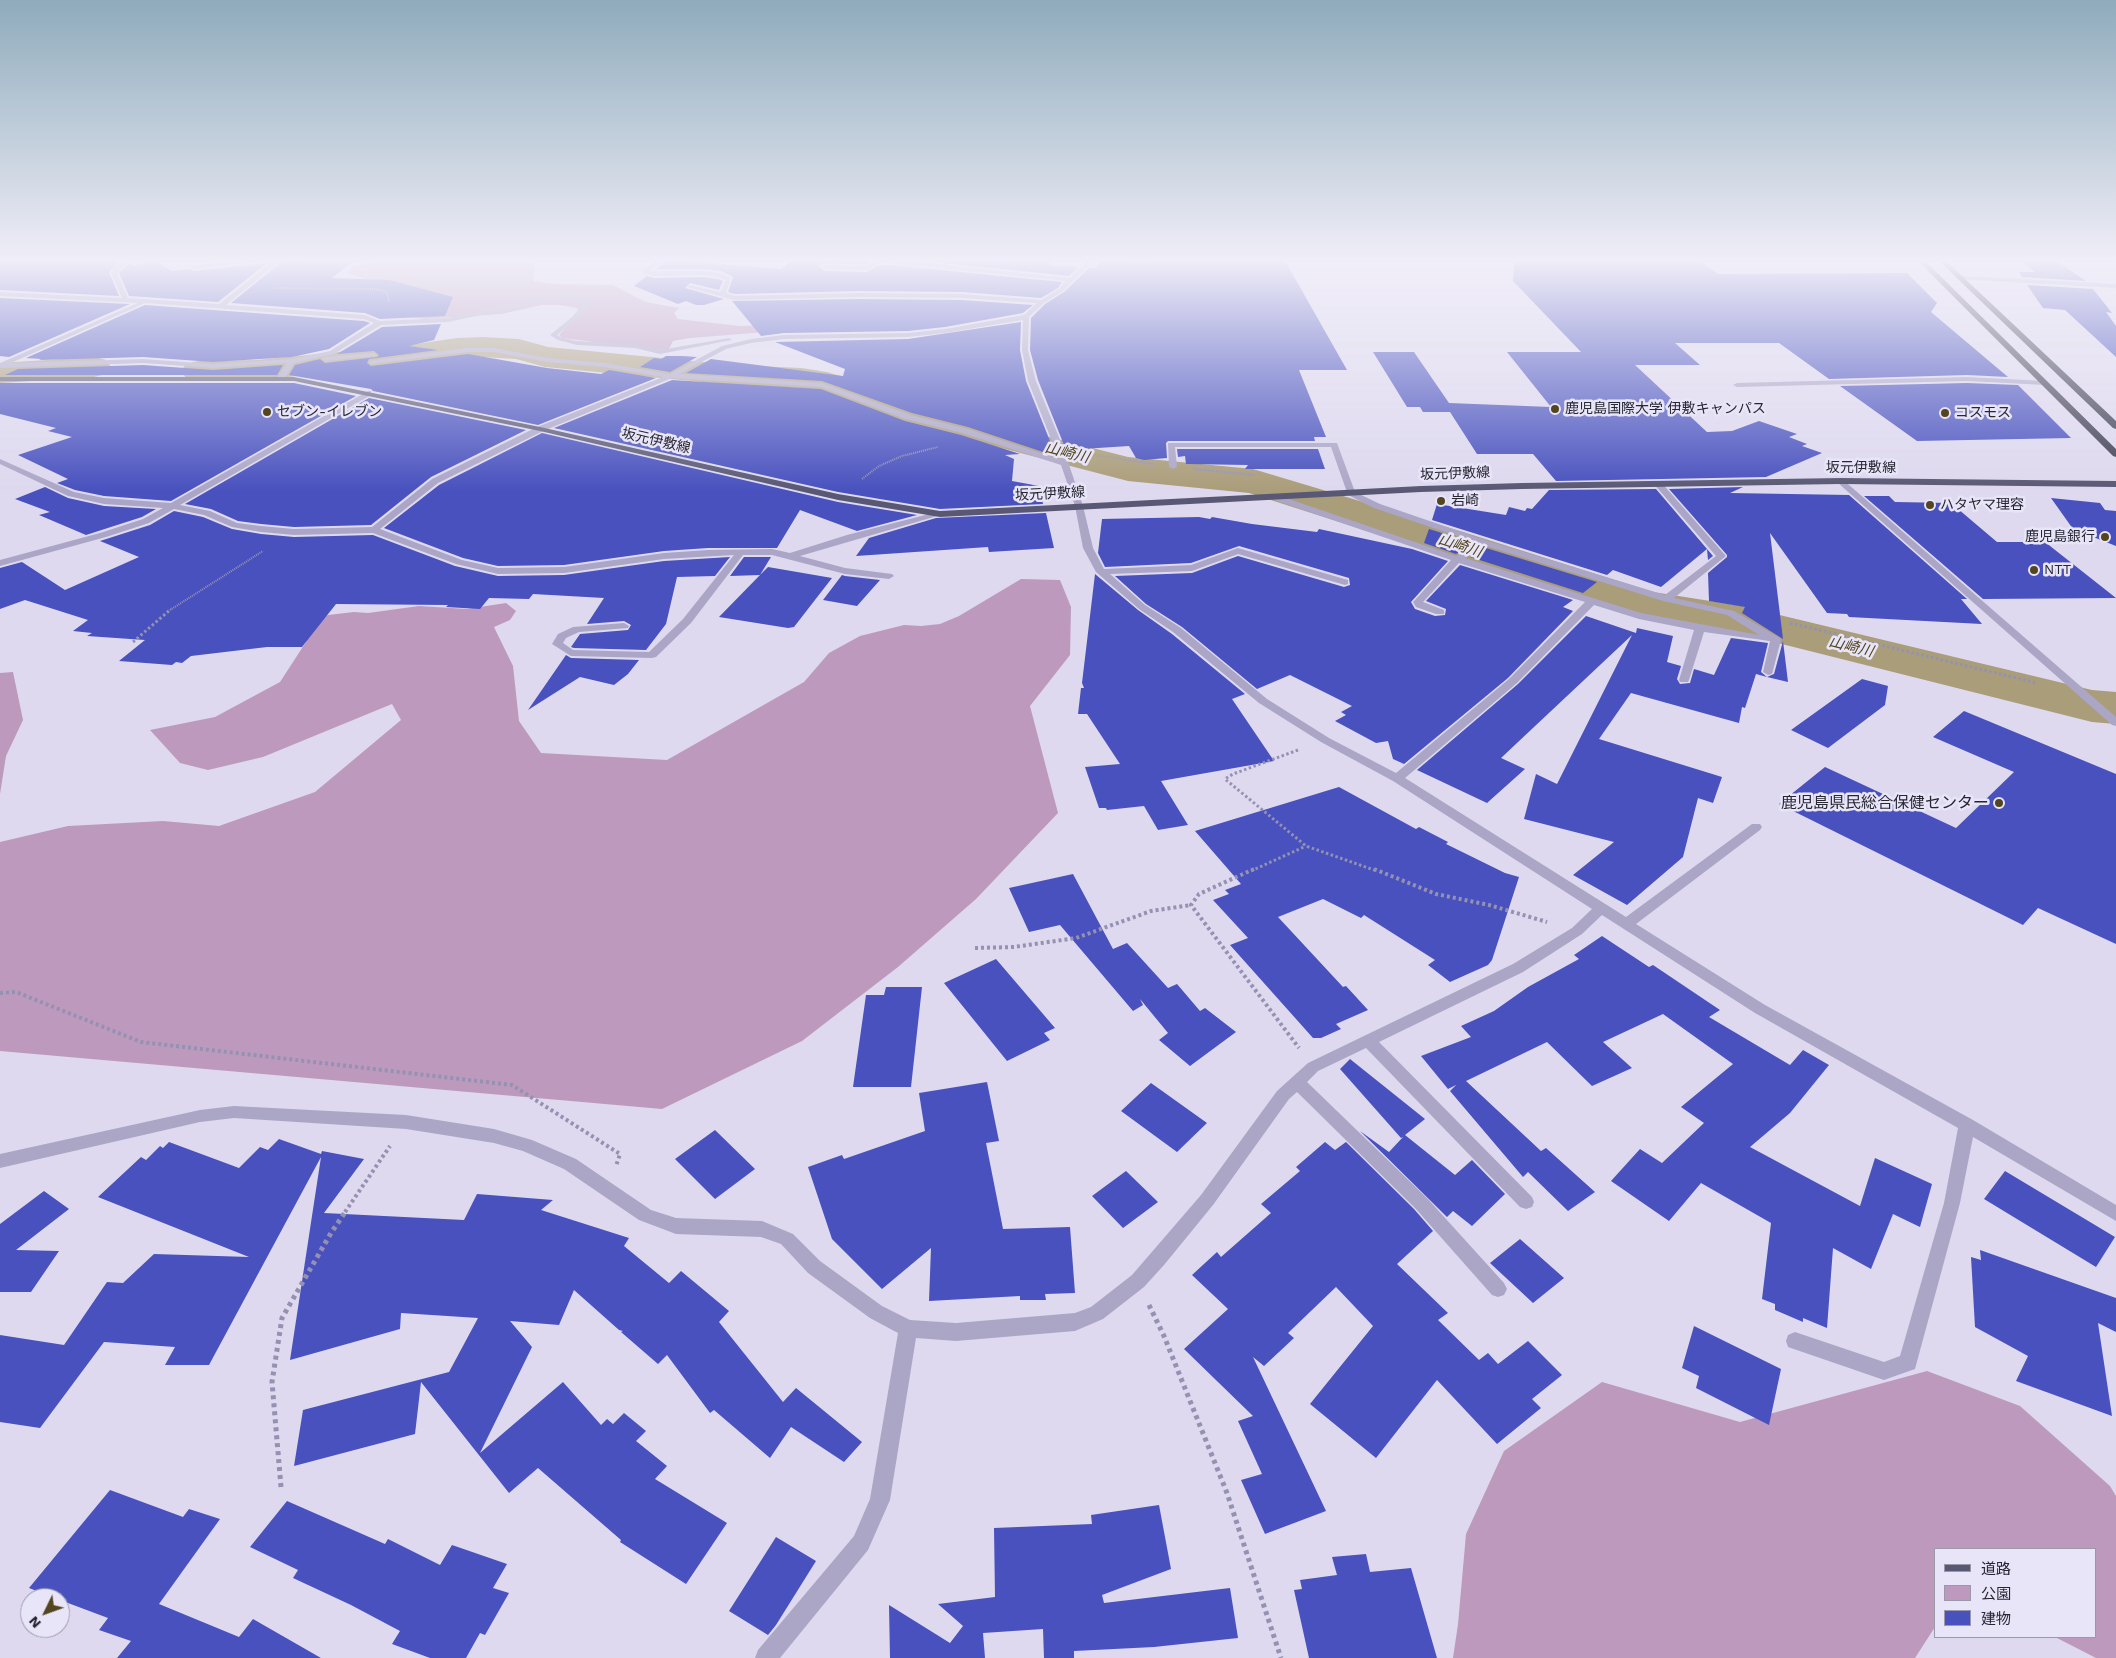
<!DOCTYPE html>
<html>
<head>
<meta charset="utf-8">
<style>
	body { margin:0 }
	#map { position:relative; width:2116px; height:1658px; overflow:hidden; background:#ded9ef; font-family:"Work Sans","Noto Sans JP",sans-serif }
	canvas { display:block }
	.legend { position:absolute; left:1934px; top:1548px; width:162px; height:90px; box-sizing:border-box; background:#e9e5f8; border:1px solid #9b99a9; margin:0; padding:6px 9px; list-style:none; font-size:15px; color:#262733 }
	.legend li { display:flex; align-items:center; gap:10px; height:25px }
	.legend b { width:25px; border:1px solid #9b99a9 }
	.north { position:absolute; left:20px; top:1588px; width:50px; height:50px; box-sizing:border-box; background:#e9e5f8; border:1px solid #9b99a9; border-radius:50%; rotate:228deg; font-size:14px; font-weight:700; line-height:20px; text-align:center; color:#262733 }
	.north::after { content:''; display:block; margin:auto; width:18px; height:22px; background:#52451f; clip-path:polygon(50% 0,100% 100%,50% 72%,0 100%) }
</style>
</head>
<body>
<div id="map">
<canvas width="2116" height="1658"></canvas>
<ul class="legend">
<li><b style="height:6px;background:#595874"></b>道路</li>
<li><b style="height:14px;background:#bd9abd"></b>公園</li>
<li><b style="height:14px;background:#4851be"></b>建物</li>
</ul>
<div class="north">N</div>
</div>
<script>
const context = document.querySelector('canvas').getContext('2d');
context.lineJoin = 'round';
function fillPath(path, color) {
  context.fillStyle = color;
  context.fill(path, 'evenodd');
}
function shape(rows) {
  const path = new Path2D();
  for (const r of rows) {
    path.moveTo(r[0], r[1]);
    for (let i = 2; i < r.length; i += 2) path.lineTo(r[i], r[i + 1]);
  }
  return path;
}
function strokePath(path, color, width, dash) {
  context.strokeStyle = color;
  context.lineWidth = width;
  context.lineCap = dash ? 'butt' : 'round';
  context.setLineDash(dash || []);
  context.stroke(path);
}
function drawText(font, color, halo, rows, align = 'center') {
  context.font = font + ' "Work Sans","Noto Sans JP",sans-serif';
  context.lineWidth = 5;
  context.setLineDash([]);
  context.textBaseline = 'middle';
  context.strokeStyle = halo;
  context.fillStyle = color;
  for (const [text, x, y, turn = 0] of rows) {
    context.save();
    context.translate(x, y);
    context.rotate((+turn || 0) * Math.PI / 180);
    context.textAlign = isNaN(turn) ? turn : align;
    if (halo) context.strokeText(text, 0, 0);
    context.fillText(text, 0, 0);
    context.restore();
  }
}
fillPath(shape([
	[389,259,537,259,535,260,533,281,556,284,613,285,646,302,679,308,674,313,678,319,740,326,770,325,766,332,690,338,673,341,669,349,660,350,562,338,559,335,579,314,577,308,559,305,542,305,501,314,424,319,404,316,396,287,346,273,352,267],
	[1021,579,1060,580,1071,607,1070,655,1030,706,1058,813,976,899,898,967,802,1041,662,1109,0,1051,0,842,68,826,163,821,219,826,315,792,401,720,392,704,263,757,208,770,180,763,150,730,215,717,280,682,306,642,312,624,328,615,354,612,368,613,419,606,467,609,506,603,516,611,510,620,494,627,513,666,519,721,541,753,667,760,804,682,829,653,860,636,904,625,921,626,940,624,959,616],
	[13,672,23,720,6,756,0,794,0,673],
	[1927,1371,2020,1406,2110,1486,2116,1496,2116,1658,2096,1658,2055,1637,2095,1637,2095,1549,1935,1549,1935,1627,1915,1658,1453,1658,1458,1624,1466,1534,1504,1451,1602,1382,1740,1422]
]), '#bd9abd');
fillPath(shape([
	[483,337,519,339,548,347,734,365,801,368,827,372,873,386,912,402,1128,457,1253,469,1460,531,1653,592,1742,606,2092,690,2116,692,2116,724,2092,722,1742,634,1629,615,1249,493,1128,481,886,418,849,400,821,392,801,388,734,385,545,367,516,359,483,357,457,358,409,365,257,380,198,381,186,378,181,371,186,364,198,361,257,360,409,345,457,338,483,337],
	[94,357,106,360,111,367,106,374,94,377,0,383,0,363,94,357]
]), '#aa9d7a');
fillPath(shape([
	[0,259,122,259,109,272,119,296,0,290],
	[794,259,875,259,866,264,824,263,819,266,824,271,867,272,880,265,890,265,1062,282,1058,288,1041,298,962,292,859,291,735,294,728,292,733,277,721,271,703,269,656,269,667,261,673,260,781,269],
	[905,259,1050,259,1049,265,1078,267,1069,276],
	[1103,259,1149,263,1147,259,1284,259,1347,370,1299,370,1326,437,1314,437,1315,441,1168,441,1166,443,1167,458,1144,460,1136,458,1129,446,1066,450,1038,380,1030,350,1031,318,1045,304,1064,292,1089,268,1095,268],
	[1514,259,1698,259,1718,274,1907,273,1937,303,1931,312,2008,377,1967,375,1829,379,1779,343,1675,343,1700,365,1635,365,1707,432,1732,431,1759,421,1797,434,1789,437,1807,444,1802,446,1822,453,1766,477,1556,481,1533,454,1477,454,1450,412,1423,412,1420,407,1407,407,1373,352,1414,352,1449,403,1551,407,1507,352,1581,352,1513,281],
	[2019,259,2054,259,2086,281,2022,277,2019,272,2035,272],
	[132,261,132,266,155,261,172,271,191,269,193,271,267,263,218,302,129,296,119,273],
	[283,261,352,262,332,278,389,280,453,297,445,316,380,319,365,313,231,303],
	[647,276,654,278,703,277,718,279,723,281,719,290,690,283,685,288,724,299,704,305,696,305,686,301,678,304,634,286],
	[2027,285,2093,289,2112,313,2106,312,2116,326,2116,357,2065,310,2043,308],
	[0,298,130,304,9,357,0,356],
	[859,299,962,300,1033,305,1023,313,945,327,908,331,784,333,761,336,732,301],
	[145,305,364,321,370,323,329,349,292,357,213,362,143,357,39,360,41,359,26,358],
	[1021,322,1020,350,1026,381,1054,451,1043,452,968,427,912,413,822,381,686,373,711,359,843,376,845,369,775,342,908,339],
	[441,324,434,340,409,346,438,350,369,359,367,363,371,366,468,354,547,368,601,374,609,370,656,378,538,425,373,391,371,389,289,375,295,365,320,359,325,363,377,357,379,355,374,351,337,354,382,327],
	[666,356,682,356,697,357,670,372,640,367,654,358,661,359],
	[143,365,213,370,283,365,277,375,5,375,18,369],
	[672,380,821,389,905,421,961,435,1020,454,1005,455,1014,459,1012,481,1039,486,1043,504,940,509,838,492,554,428],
	[0,383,294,383,356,396,171,501,104,496,75,490,57,483,68,479,18,455,72,437,48,431,56,428,0,414],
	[1967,383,2018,385,2071,438,1917,441,1840,386],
	[369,398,526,430,431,477,371,525,294,527,261,524,238,521,211,509,185,504],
	[542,433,838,502,917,515,857,531,800,510,777,548,708,548,664,551,564,565,498,566,463,558,384,528,439,485],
	[1177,449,1318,449,1325,469,1245,469,1248,465,1186,464,1185,456,1178,457],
	[45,487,68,498,104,506,156,509,142,517,86,535,39,515,50,512,15,499],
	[1743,487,1730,493,1849,495,1967,599,1961,599,1982,624,1849,617,1847,614,1827,613,1770,533,1783,639,1742,613,1745,607,1709,601,1708,573,1727,557,1727,555,1669,489],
	[1656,489,1713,556,1708,560,1707,549,1661,587,1613,570,1607,575,1432,520,1437,504,1506,515,1509,507,1525,511,1527,508,1532,509,1549,490],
	[1864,496,1889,496,1895,502,1951,503,1997,542,2045,542,2116,598,1983,599],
	[2051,498,2100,503,2105,510,2116,511,2116,546,2073,529],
	[174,511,203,517,232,529,261,534,294,537,373,535,455,566,498,576,564,575,664,561,730,557,715,576,677,577,666,624,646,650,574,648,571,647,580,634,628,630,631,625,624,621,587,624,604,598,533,594,529,599,489,598,480,609,446,607,448,605,336,604,302,647,267,647,191,656,182,663,176,662,172,665,119,661,145,640,87,636,92,633,73,631,88,620,25,600,0,609,0,568,22,562,65,590,139,557,100,541,150,525],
	[1046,513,1054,548,989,552,988,547,856,556,869,538,936,518],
	[1199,517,1210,519,1212,517,1252,524,1317,532,1319,529,1412,549,1448,561,1411,602,1415,609,1435,616,1445,615,1446,609,1426,601,1460,565,1573,600,1563,607,1573,611,1508,678,1404,764,1393,759,1388,741,1376,743,1335,721,1346,715,1341,712,1352,706,1290,675,1257,689,1182,627,1146,604,1115,576,1192,573,1238,556,1344,587,1350,585,1349,578,1239,546,1191,563,1105,567,1098,553,1102,519],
	[1429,529,1474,543,1456,554,1424,543],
	[1486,548,1597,582,1583,593,1470,557],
	[744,557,771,557,760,575,768,567,832,578,794,627,788,628,719,617,760,575,730,576],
	[1095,574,1138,610,1172,634,1245,694,1232,699,1274,761,1161,781,1188,825,1158,830,1144,806,1107,810,1106,808,1099,808,1085,767,1120,764,1087,714,1078,714,1081,688,1084,688,1082,683],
	[842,575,845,576,880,580,857,606,823,600],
	[1586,616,1636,633,1637,628,1673,636,1667,662,1681,666,1677,679,1680,684,1690,683,1694,669,1714,675,1731,638,1768,643,1761,672,1767,677,1756,674,1745,708,1742,707,1739,723,1631,693,1599,739,1722,777,1713,803,1698,798,1683,857,1627,905,1573,875,1614,842,1524,819,1536,774,1557,784,1632,635,1501,758,1525,769,1487,803,1417,770,1518,684],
	[1783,641,1788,682,1767,677,1774,674],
	[566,655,571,658,639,660,628,674,614,685,580,677,528,710],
	[1862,679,1888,686,1885,705,1828,748,1791,730],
	[1964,711,2116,774,2116,944,2038,908,2023,925,1779,804,1825,767,1956,828,2014,772,1933,737],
	[1339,787,1416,829,1419,827,1448,842,1446,844,1505,873,1519,877,1492,960,1488,965,1450,982,1428,965,1435,960,1364,915,1361,918,1323,899,1278,917,1343,987,1346,986,1368,1010,1336,1024,1341,1029,1321,1038,1313,1038,1230,945,1248,938,1213,900,1229,894,1225,890,1241,884,1195,831],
	[1073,874,1113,949,1127,943,1168,988,1177,984,1200,1011,1205,1008,1236,1032,1190,1066,1159,1040,1168,1033,1140,999,1143,1005,1133,1011,1060,925,1029,932,1009,888],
	[1602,936,1649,967,1653,965,1720,1010,1709,1017,1790,1065,1803,1050,1829,1065,1790,1113,1750,1147,1860,1206,1875,1158,1932,1184,1920,1227,1893,1214,1871,1269,1833,1248,1827,1328,1803,1318,1803,1322,1775,1310,1775,1304,1762,1299,1771,1223,1701,1183,1669,1221,1611,1181,1640,1149,1662,1163,1704,1123,1681,1107,1733,1064,1663,1014,1603,1042,1632,1068,1592,1086,1547,1042,1466,1081,1541,1151,1546,1148,1595,1192,1568,1211,1528,1172,1523,1177,1450,1091,1456,1085,1448,1089,1421,1056,1471,1037,1461,1026,1494,1011,1528,987,1579,959,1574,955],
	[996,959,1055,1028,1044,1033,1050,1040,1007,1061,944,983],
	[886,987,922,987,911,1087,853,1087,866,995,884,995],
	[1350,1059,1425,1119,1405,1135,1455,1175,1472,1160,1505,1194,1472,1226,1453,1211,1447,1217,1360,1131,1389,1152,1403,1137,1401,1138,1340,1069],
	[987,1082,999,1141,986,1143,1003,1229,1070,1227,1075,1293,1045,1294,1046,1300,1020,1300,1020,1296,929,1301,931,1248,882,1289,832,1239,808,1167,842,1155,844,1159,925,1131,919,1093],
	[1151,1083,1207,1123,1177,1152,1121,1111],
	[715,1130,755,1169,715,1199,675,1159],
	[279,1139,321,1154,322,1151,364,1159,324,1213,464,1220,477,1194,553,1200,541,1210,629,1238,624,1246,669,1283,681,1271,729,1311,719,1322,783,1402,796,1388,862,1442,844,1462,791,1427,770,1458,714,1410,710,1413,667,1355,658,1364,621,1332,623,1331,619,1330,574,1290,559,1325,510,1321,532,1347,480,1453,563,1382,601,1425,607,1419,613,1424,624,1413,646,1431,636,1441,667,1466,655,1479,727,1523,686,1584,620,1542,621,1540,538,1468,509,1493,421,1382,415,1434,294,1466,303,1410,449,1372,478,1318,401,1313,400,1329,290,1360,321,1157,209,1365,165,1365,175,1347,104,1342,40,1428,0,1422,0,1335,64,1345,107,1282,123,1283,154,1254,249,1257,98,1197,141,1157,146,1160,160,1146,163,1148,169,1142,239,1168,260,1147,268,1150],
	[1325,1142,1335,1150,1346,1142,1414,1209,1433,1231,1397,1264,1448,1313,1438,1320,1479,1360,1488,1353,1498,1364,1528,1341,1562,1375,1532,1399,1541,1408,1497,1444,1437,1380,1376,1458,1310,1404,1373,1326,1336,1287,1288,1333,1294,1338,1264,1366,1253,1357,1326,1511,1265,1534,1241,1480,1262,1474,1238,1421,1253,1416,1184,1349,1228,1309,1192,1275,1217,1252,1221,1257,1271,1213,1261,1204,1300,1171,1296,1167],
	[1126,1171,1158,1202,1123,1228,1092,1196],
	[2005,1171,2115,1237,2096,1267,1984,1199],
	[44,1191,69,1209,16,1250,59,1251,31,1292,0,1292,0,1224],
	[1520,1239,1564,1278,1533,1303,1490,1263],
	[1980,1250,2116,1298,2116,1332,2098,1323,2112,1416,2016,1381,2028,1356,1975,1327,1971,1257,1981,1260],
	[1694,1326,1781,1369,1769,1425,1696,1388,1699,1376,1682,1368],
	[110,1490,183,1517,189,1509,220,1519,159,1604,239,1637,253,1619,321,1658,117,1658,131,1641,99,1630,108,1618,60,1600,60,1598,55,1598,29,1588],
	[287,1501,385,1544,388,1539,440,1565,452,1545,507,1564,493,1588,509,1593,485,1635,480,1633,466,1658,430,1658,392,1644,400,1631,351,1605,293,1578,298,1570,250,1547],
	[1159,1505,1171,1569,1102,1595,1104,1603,1230,1588,1238,1638,1154,1647,1074,1651,1074,1658,1044,1658,1043,1629,983,1633,985,1658,890,1658,889,1605,950,1643,963,1626,938,1604,995,1597,994,1528,1092,1524,1091,1515],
	[776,1537,816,1561,776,1625,768,1635,729,1611],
	[1366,1554,1370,1572,1411,1568,1437,1658,1309,1658,1294,1590,1302,1589,1300,1580,1337,1575,1332,1557]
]), '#4851be');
strokePath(shape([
	[274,288,376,289,387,292,389,302],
	[1083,453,1153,464],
	[1194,469,1255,475],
	[862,479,879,466,902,456,938,447],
	[170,610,263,551]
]), '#9491b2', 2, [1, 1]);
strokePath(shape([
	[1790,623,2037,683],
	[133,642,171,609],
	[1298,750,1233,774,1225,779,1306,846,1377,871],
	[1251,871,1306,846]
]), '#9491b2', 3, [2.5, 2.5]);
strokePath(shape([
	[1254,869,1199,894,1191,905,1299,1048],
	[1374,869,1436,894,1489,905,1547,922],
	[975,948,1014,947,1076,938,1151,911,1191,905],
	[0,993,16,992,141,1042,512,1085,620,1154,616,1166],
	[345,1212,390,1146]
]), '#9491b2', 4, [3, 3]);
strokePath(shape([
	[1149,1305,1164,1336,1227,1493,1281,1658],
	[281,1487,272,1382,282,1318,331,1233,346,1211]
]), '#9491b2', 5, [4, 4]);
fillPath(shape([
	[125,259,131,259,117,273,128,298,219,304,273,261,259,261,193,269,191,266,248,259,280,259,280,261,226,305,365,315,380,321,448,318,548,297,576,296,588,298,592,302,577,319,557,335,562,338,577,341,635,344,660,350,729,338,732,340,660,354,635,348,577,345,558,340,550,335,572,317,585,302,576,300,548,301,448,322,381,325,334,354,294,363,284,380,281,380,277,378,287,363,213,368,143,363,0,368,0,363,138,303,0,296,0,292,122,298,111,273,113,269,125,259],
	[145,303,364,319,374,323,330,351,292,359,213,364,143,359,11,363,145,303],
	[658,259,664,259,650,271,703,271,720,273,731,278,726,293,735,296,859,293,962,294,1041,300,1059,289,1066,281,890,263,879,263,867,270,824,269,821,267,824,265,866,266,876,260,890,259,1070,278,1089,259,1095,259,1063,291,1044,303,1029,317,1028,350,1036,381,1063,447,1083,506,1093,548,1104,569,1191,565,1238,548,1348,580,1348,584,1345,585,1238,554,1192,571,1110,574,1145,605,1181,628,1267,699,1329,738,1396,773,1509,679,1585,602,1459,563,1423,602,1444,610,1444,614,1436,614,1416,607,1413,602,1415,600,1451,560,1268,498,1268,494,1274,494,1456,556,1478,543,1374,508,1348,495,1331,447,1175,447,1177,467,1173,469,1169,467,1168,443,1337,443,1355,492,1380,504,1488,541,1665,595,1716,556,1653,483,1660,481,1726,556,1674,598,1734,611,1780,638,1781,640,1772,674,1768,675,1763,672,1770,641,1704,632,1689,680,1688,682,1680,682,1679,680,1694,630,1639,619,1594,605,1517,683,1405,778,1626,917,1752,824,1760,824,1762,827,1760,830,1636,924,1765,1005,1973,1120,2116,1205,2116,1221,1973,1137,1960,1203,1915,1369,1884,1380,1788,1347,1786,1341,1788,1335,1795,1332,1884,1362,1900,1356,1944,1203,1958,1128,1755,1013,1602,915,1582,934,1523,972,1379,1042,1532,1197,1534,1202,1532,1207,1526,1209,1520,1207,1366,1048,1318,1071,1307,1082,1427,1198,1504,1283,1507,1289,1504,1295,1498,1297,1492,1295,1415,1208,1297,1092,1289,1099,1213,1205,1164,1265,1144,1287,1103,1319,1075,1331,956,1341,916,1338,890,1500,868,1550,780,1658,755,1658,758,1650,854,1536,870,1499,898,1333,870,1318,808,1273,781,1244,761,1237,676,1234,639,1220,564,1169,523,1151,494,1143,406,1129,234,1118,200,1122,0,1168,0,1154,200,1110,234,1106,406,1115,494,1129,532,1140,576,1159,651,1210,676,1218,762,1221,793,1234,820,1261,882,1306,910,1320,956,1323,1075,1313,1091,1307,1132,1275,1201,1195,1277,1091,1308,1063,1513,964,1572,928,1592,909,1393,781,1321,742,1259,703,1173,632,1139,609,1096,572,1083,548,1075,506,1061,465,962,433,905,419,821,387,672,378,543,431,438,483,380,529,462,560,498,568,564,567,664,553,708,550,772,549,790,553,847,535,937,512,944,514,800,556,845,568,892,574,894,576,889,579,845,574,772,555,743,555,691,623,656,657,652,658,571,656,552,644,558,634,573,627,624,623,629,626,628,628,579,632,566,638,563,643,573,650,649,652,683,619,734,555,664,559,564,573,498,574,456,564,373,533,294,535,261,532,232,527,204,515,174,509,149,523,106,537,0,566,0,560,100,533,143,519,163,508,104,504,68,496,0,464,0,459,74,492,104,498,171,503,368,391,371,391,371,395,180,505,210,511,237,523,261,526,294,529,372,527,432,479,537,427,663,377,604,367,547,362,494,352,467,352,371,364,369,363,369,361,467,348,494,348,547,358,604,363,670,374,722,346,751,339,784,335,908,333,945,329,1024,315,1037,303,962,298,859,297,734,300,687,287,690,285,720,292,726,280,719,277,703,275,654,276,643,273,643,271,658,259],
	[1023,320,1022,350,1028,381,1059,459,968,429,911,415,822,383,679,374,726,349,751,343,784,339,908,337,945,333,1023,320],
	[1486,546,1663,601,1727,615,1759,635,1641,613,1465,558,1486,546],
	[1961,276,2116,284,2116,288,1959,279,1961,276],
	[374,353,377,355,376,356,325,361,322,359,325,357,374,353],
	[1967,377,2045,381,2049,383,2045,385,1967,381,1737,387,1733,385,1737,383,1967,377],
	[1841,478,2116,717,2116,726,2112,725,1838,483,1837,481,1841,478]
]), '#aba6c6');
fillPath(shape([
	[0,377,294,377,540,427,838,494,940,511,1421,486,1522,483,1841,478,2116,481,2116,487,1841,484,1522,489,1421,492,940,517,838,500,540,431,294,381,0,381,0,377]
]), '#595874');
fillPath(shape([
	[1916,259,1923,259,2116,449,2116,457,2113,456,1916,259],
	[1937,259,1944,259,2116,421,2116,429,2113,428,1937,259]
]), '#3e3e53');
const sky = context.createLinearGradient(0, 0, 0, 491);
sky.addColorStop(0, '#8fabbc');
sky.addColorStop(0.53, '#f0eef8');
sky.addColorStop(1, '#f0eef800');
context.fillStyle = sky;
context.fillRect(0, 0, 2116, 491);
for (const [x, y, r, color] of [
	[1555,409,5,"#52451f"],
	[267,412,5,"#52451f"],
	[1945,413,5,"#52451f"],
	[1441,501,5,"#52451f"],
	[1930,505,5,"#52451f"],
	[2105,537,5,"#52451f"],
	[2034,570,5,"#52451f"],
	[1999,803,5,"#52451f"]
]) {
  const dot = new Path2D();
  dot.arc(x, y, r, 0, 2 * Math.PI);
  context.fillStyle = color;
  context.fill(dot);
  strokePath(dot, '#e9e5f8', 2);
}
drawText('14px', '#262733', '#e9e5f8', [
	["鹿児島国際大学 伊敷キャンパス",1565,409],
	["セブン-イレブン",277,412],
	["コスモス",1955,413],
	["岩崎",1451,501],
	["ハタヤマ理容",1940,505],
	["鹿児島銀行",2095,537,"right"],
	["NTT",2044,570]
], 'left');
drawText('14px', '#262733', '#e9e5f8', [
	["坂元伊敷線",656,441,13],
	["坂元伊敷線",1861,468],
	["坂元伊敷線",1455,474,-2],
	["坂元伊敷線",1050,494,-3]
]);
drawText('italic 15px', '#52451f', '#e9e5f8', [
	["山崎川",1067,453,14],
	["山崎川",1460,546,18],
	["山崎川",1851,647,14]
]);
drawText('16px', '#262733', '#e9e5f8', [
	["鹿児島県民総合保健センター",1989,803]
], 'right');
</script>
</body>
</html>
